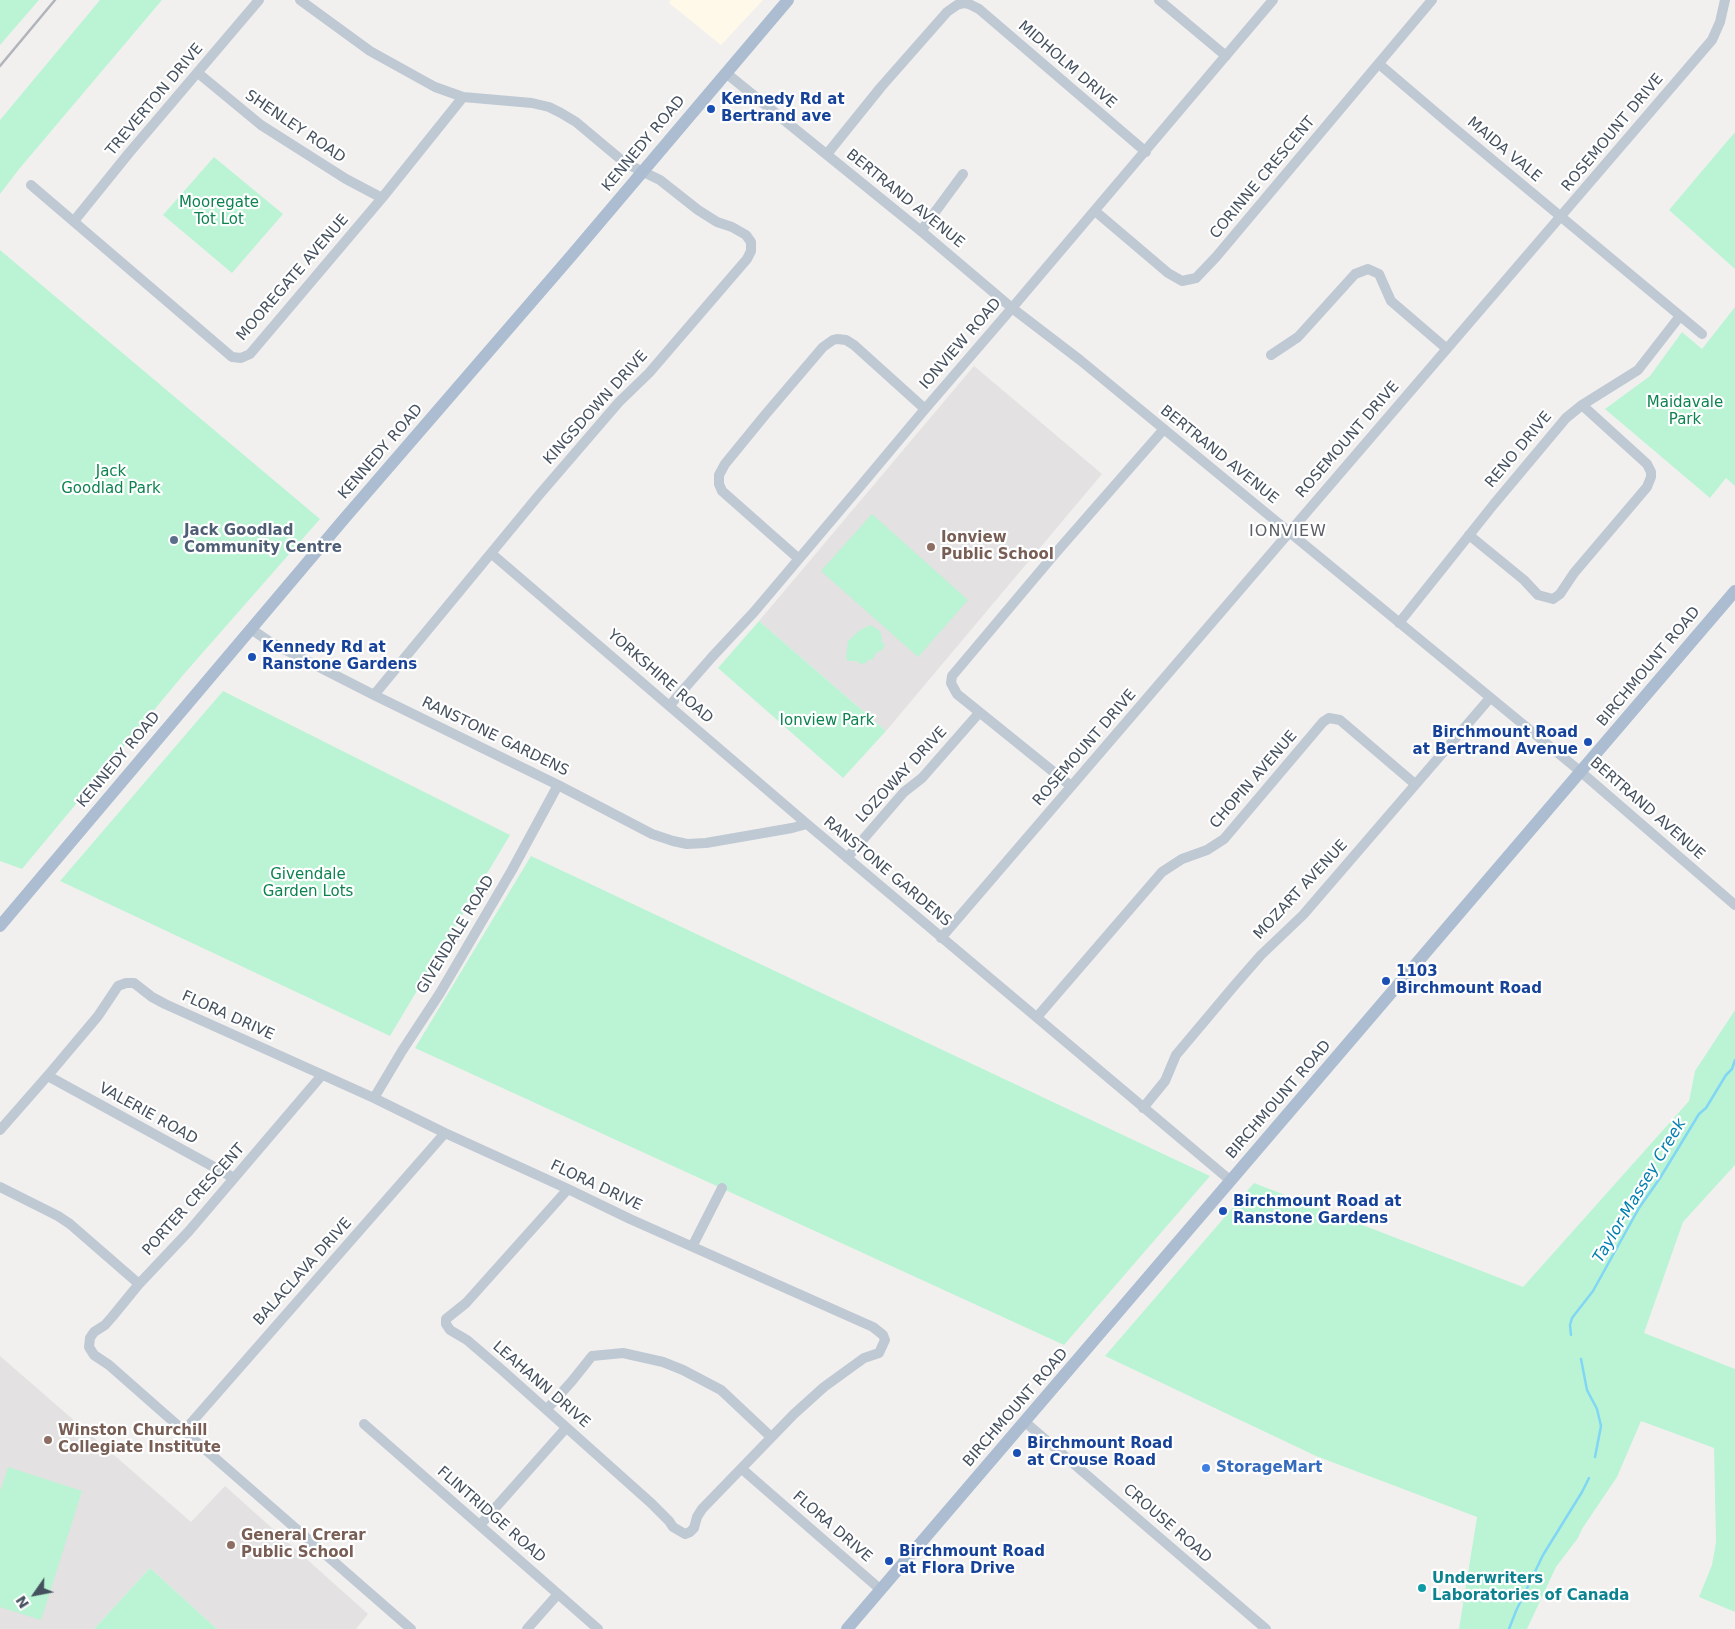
<!DOCTYPE html>
<html>
<head>
<meta charset="utf-8">
<style>
	body { margin:0 }
	#map { position:relative; width:1735px; height:1629px; overflow:hidden; background:#f2f0ef; font-family:"DejaVu Sans",sans-serif }
	canvas { display:block }
	.north { position:absolute; left:10px; top:1569px; width:50px; height:50px; -webkit-text-stroke:4px #fff; paint-order:stroke; rotate:237deg; font-size:14px; font-weight:700; line-height:20px; text-align:center; color:#45515f }
	.north::after { content:''; display:block; margin:auto; width:18px; height:22px; background:#45515f; clip-path:polygon(50% 0,100% 100%,50% 72%,0 100%) }
</style>
</head>
<body>
<div id="map">
<canvas width="1735" height="1629"></canvas>
<div class="north">N</div>
</div>
<script>
const context = document.querySelector('canvas').getContext('2d');
context.lineJoin = 'round';
function fillPath(path, color) {
  context.fillStyle = color;
  context.fill(path, 'evenodd');
}
function shape(rows) {
  const path = new Path2D();
  for (const r of rows) {
    path.moveTo(r[0], r[1]);
    for (let i = 2; i < r.length; i += 2) path.lineTo(r[i], r[i + 1]);
  }
  return path;
}
function strokePath(path, color, width, dash) {
  context.strokeStyle = color;
  context.lineWidth = width;
  context.lineCap = dash ? 'butt' : 'round';
  context.setLineDash(dash || []);
  context.stroke(path);
}
function drawText(font, color, halo, rows, align = 'center') {
  context.font = font + ' "DejaVu Sans",sans-serif';
  context.lineWidth = 4.5;
  context.setLineDash([]);
  context.textBaseline = 'middle';
  context.strokeStyle = halo;
  context.fillStyle = color;
  for (const [text, x, y, turn = 0] of rows) {
    context.save();
    context.translate(x, y);
    context.rotate((+turn || 0) * Math.PI / 180);
    context.textAlign = isNaN(turn) ? turn : align;
    if (halo) context.strokeText(text, 0, 0);
    context.fillText(text, 0, 0);
    context.restore();
  }
}
fillPath(shape([
	[671,0,763,0,721,45,669,3]
]), '#fef9e8');
fillPath(shape([
	[974,366,1102,474,886,731,759,621],
	[0,1356,191,1522,225,1486,368,1614,356,1629,217,1629,150,1568,94,1629,0,1629]
]), '#e3e1e1');
fillPath(shape([
	[0,0,39,0,0,45],
	[100,0,162,0,20,168,0,194,0,120],
	[1735,132,1735,269,1669,210],
	[214,157,283,214,232,273,163,215],
	[0,250,320,519,184,674,22,869,0,861],
	[1735,307,1735,486,1726,478,1710,498,1605,409,1650,376,1682,332,1702,349],
	[872,514,968,600,918,657,821,571],
	[759,621,886,731,843,778,718,668],
	[871,625,880,631,882,638,881,641,885,645,882,650,876,653,873,659,868,660,866,663,860,664,857,661,848,661,846,658,848,641,860,630],
	[223,691,510,835,390,1036,60,881],
	[531,856,1210,1176,1064,1345,415,1048],
	[1735,1010,1735,1165,1683,1222,1644,1333,1735,1369,1735,1612,1699,1597,1712,1565,1716,1542,1714,1448,1641,1421,1617,1477,1582,1529,1578,1538,1556,1567,1527,1629,1459,1629,1477,1517,1316,1456,1105,1356,1254,1183,1523,1287,1689,1101,1695,1071],
	[8,1467,82,1491,41,1620,0,1607,0,1492],
	[150,1568,217,1629,94,1629]
]), '#baf4d4');
strokePath(shape([
	[1571,1335,1570,1325,1572,1318,1593,1291,1639,1208,1660,1178,1699,1114,1706,1108,1726,1075,1732,1069,1735,1060],
	[1581,1359,1587,1390,1597,1409,1601,1426,1595,1457],
	[1509,1629,1516,1611,1543,1555,1582,1492,1589,1478]
]), '#82d6f5', 2.5);
strokePath(shape([
	[300,0,370,51,435,87,463,97,532,103,549,107,561,113,576,122,625,163,660,180,698,210,717,222,732,227,746,235,751,242,751,251,747,259,649,373,619,402,539,495,374,695],
	[1159,0,1226,56],
	[1379,64,1453,127,1702,334],
	[198,73,261,125,346,179,382,198],
	[726,73,921,231,1012,308,1080,360,1581,772,1735,905],
	[827,154,881,87,947,12,957,5,964,3,969,4,979,9,1146,152],
	[31,185,225,351,232,357,241,358,250,354,382,198,463,97],
	[1095,211,1168,273,1182,281,1196,278,1216,257,1432,0],
	[74,221,129,153,259,0],
	[921,231,963,174],
	[1271,355,1298,337,1355,274,1368,269,1379,274,1391,301,1447,349],
	[1469,535,1524,580,1538,595,1553,599,1560,594,1574,573,1647,487,1651,477,1651,472,1647,464,1582,405],
	[492,554,807,824,1231,1181],
	[799,559,722,491,719,484,719,475,725,464,765,415,823,347,833,340,837,339,846,340,854,345,925,409],
	[1399,623,1494,504,1566,418,1582,405,1638,370,1680,316],
	[251,629,270,642,374,695,558,785,652,834,673,841,687,844,706,843,792,828,807,824],
	[670,705,712,657,754,612,858,489,925,409,1012,308,1273,0],
	[1071,786,957,694,951,683,952,676,1053,556,1164,429],
	[847,858,904,792,922,778,979,713],
	[941,938,1712,40,1720,22,1725,0],
	[1037,1017,1162,872,1182,859,1207,850,1224,839,1323,722,1329,718,1340,720,1415,784],
	[322,1075,189,1231,139,1284,112,1317,105,1325,94,1332,90,1338,89,1347,94,1355,109,1365,184,1431,411,1629],
	[48,1076,234,1178],
	[374,1098,402,1051,440,993,512,870,558,785],
	[1143,1108,1165,1081,1176,1055,1234,986,1261,955,1303,915,1490,698],
	[0,1130,50,1073,98,1016,118,986,126,983,134,983,152,997,165,1004,374,1098,445,1133,568,1189,630,1219,873,1327,883,1335,885,1340,879,1353,864,1358,824,1387,794,1414,702,1509,697,1517,694,1528,690,1532,685,1534,673,1527,669,1521,651,1503,502,1370,467,1340,450,1330,446,1324,446,1319,466,1303,568,1189],
	[0,1187,58,1216,70,1224,139,1284],
	[693,1245,722,1188],
	[547,1409,572,1381,592,1356,623,1353,663,1362,683,1370,721,1390,771,1437],
	[1025,1422,1266,1629],
	[364,1424,598,1629],
	[184,1431,445,1133],
	[742,1469,881,1590],
	[480,1525,566,1428],
	[527,1629,558,1594]
]), '#bfc9d3', 10);
strokePath(shape([
	[0,926,344,519,572,255,788,0],
	[847,1629,1735,591]
]), '#acbdd1', 12);
strokePath(shape([
	[0,66,55,0]
]), '#b1b4bb', 2.5);
for (const [x, y, r, color] of [
	[711,109,5,"#1a4fb4"],
	[174,540,5,"#5c6f8a"],
	[931,547,5,"#8d6e63"],
	[252,657,5,"#1a4fb4"],
	[1588,742,5,"#1a4fb4"],
	[1386,981,5,"#1a4fb4"],
	[1223,1211,5,"#1a4fb4"],
	[48,1440,5,"#8d6e63"],
	[1017,1453,5,"#1a4fb4"],
	[1206,1468,5,"#3f7fe0"],
	[231,1545,5,"#8d6e63"],
	[889,1561,5,"#1a4fb4"],
	[1422,1588,5,"#0f9aa8"]
]) {
  const dot = new Path2D();
  dot.arc(x, y, r, 0, 2 * Math.PI);
  context.fillStyle = color;
  context.fill(dot);
  strokePath(dot, '#fff', 2);
}
drawText('15px', '#45515f', '#fff', [
	["MIDHOLM DRIVE",1067,65,41],
	["TREVERTON DRIVE",155,100,-50],
	["SHENLEY ROAD",295,127,34],
	["ROSEMOUNT DRIVE",1613,133,-50],
	["KENNEDY ROAD",644,144,-50],
	["MAIDA VALE",1504,150,40],
	["CORINNE CRESCENT",1263,178,-50],
	["BERTRAND AVENUE",905,199,39],
	["MOOREGATE AVENUE",293,278,-49],
	["IONVIEW ROAD",961,344,-49],
	["KINGSDOWN DRIVE",596,408,-48],
	["ROSEMOUNT DRIVE",1348,440,-49],
	["RENO DRIVE",1519,450,-50],
	["KENNEDY ROAD",381,452,-49],
	["BERTRAND AVENUE",1219,455,39],
	["BIRCHMOUNT ROAD",1649,667,-50],
	["YORKSHIRE ROAD",660,677,41],
	["RANSTONE GARDENS",495,737,26],
	["ROSEMOUNT DRIVE",1085,748,-49],
	["KENNEDY ROAD",119,760,-50],
	["LOZOWAY DRIVE",902,775,-47],
	["CHOPIN AVENUE",1254,780,-49],
	["BERTRAND AVENUE",1647,809,41],
	["RANSTONE GARDENS",887,872,40],
	["MOZART AVENUE",1301,890,-47],
	["GIVENDALE ROAD",456,935,-59],
	["FLORA DRIVE",228,1016,24],
	["BIRCHMOUNT ROAD",1279,1100,-49],
	["VALERIE ROAD",148,1114,29],
	["FLORA DRIVE",596,1186,25],
	["PORTER CRESCENT",194,1200,-48],
	["BALACLAVA DRIVE",303,1272,-48],
	["LEAHANN DRIVE",541,1385,41],
	["BIRCHMOUNT ROAD",1016,1408,-49],
	["FLINTRIDGE ROAD",491,1515,41],
	["CROUSE ROAD",1167,1524,41],
	["FLORA DRIVE",832,1527,41]
]);
drawText('bold 15px', '#164399', '#fff', [
	["Kennedy Rd at",721,100],
	["Bertrand ave",721,117],
	["Kennedy Rd at",262,648],
	["Ranstone Gardens",262,665],
	["Birchmount Road",1578,733,"right"],
	["at Bertrand Avenue",1578,750,"right"],
	["1103",1396,972],
	["Birchmount Road",1396,989],
	["Birchmount Road at",1233,1202],
	["Ranstone Gardens",1233,1219],
	["Birchmount Road",1027,1444],
	["at Crouse Road",1027,1461],
	["Birchmount Road",899,1552],
	["at Flora Drive",899,1569]
], 'left');
drawText('15px', '#0d8350', '#fff', [
	["Mooregate",219,203],
	["Tot Lot",219,220],
	["Maidavale",1685,403],
	["Park",1685,420],
	["Jack",111,472],
	["Goodlad Park",111,489],
	["Ionview Park",827,721],
	["Givendale",308,875],
	["Garden Lots",308,892]
]);
drawText('bold 15px', '#4e5e75', '#fff', [
	["Jack Goodlad",184,531],
	["Community Centre",184,548]
], 'left');
drawText('bold 15px', '#785e54', '#fff', [
	["Ionview",941,538],
	["Public School",941,555],
	["Winston Churchill",58,1431],
	["Collegiate Institute",58,1448],
	["General Crerar",241,1536],
	["Public School",241,1553]
], 'left');
drawText('bold 15px', '#366cbe', '#fff', [
	["StorageMart",1216,1468]
], 'left');
drawText('bold 15px', '#0d838f', '#fff', [
	["Underwriters",1432,1579],
	["Laboratories of Canada",1432,1596]
], 'left');
context.letterSpacing = '1px';
drawText('16px', '#5b5f65', '#fff', [
	["IONVIEW",1288,532]
]);
context.letterSpacing = '0px';
drawText('italic 16px', '#017fb0', '#fff', [
	["Taylor-Massey Creek",1640,1191,-59]
]);
</script>
</body>
</html>
